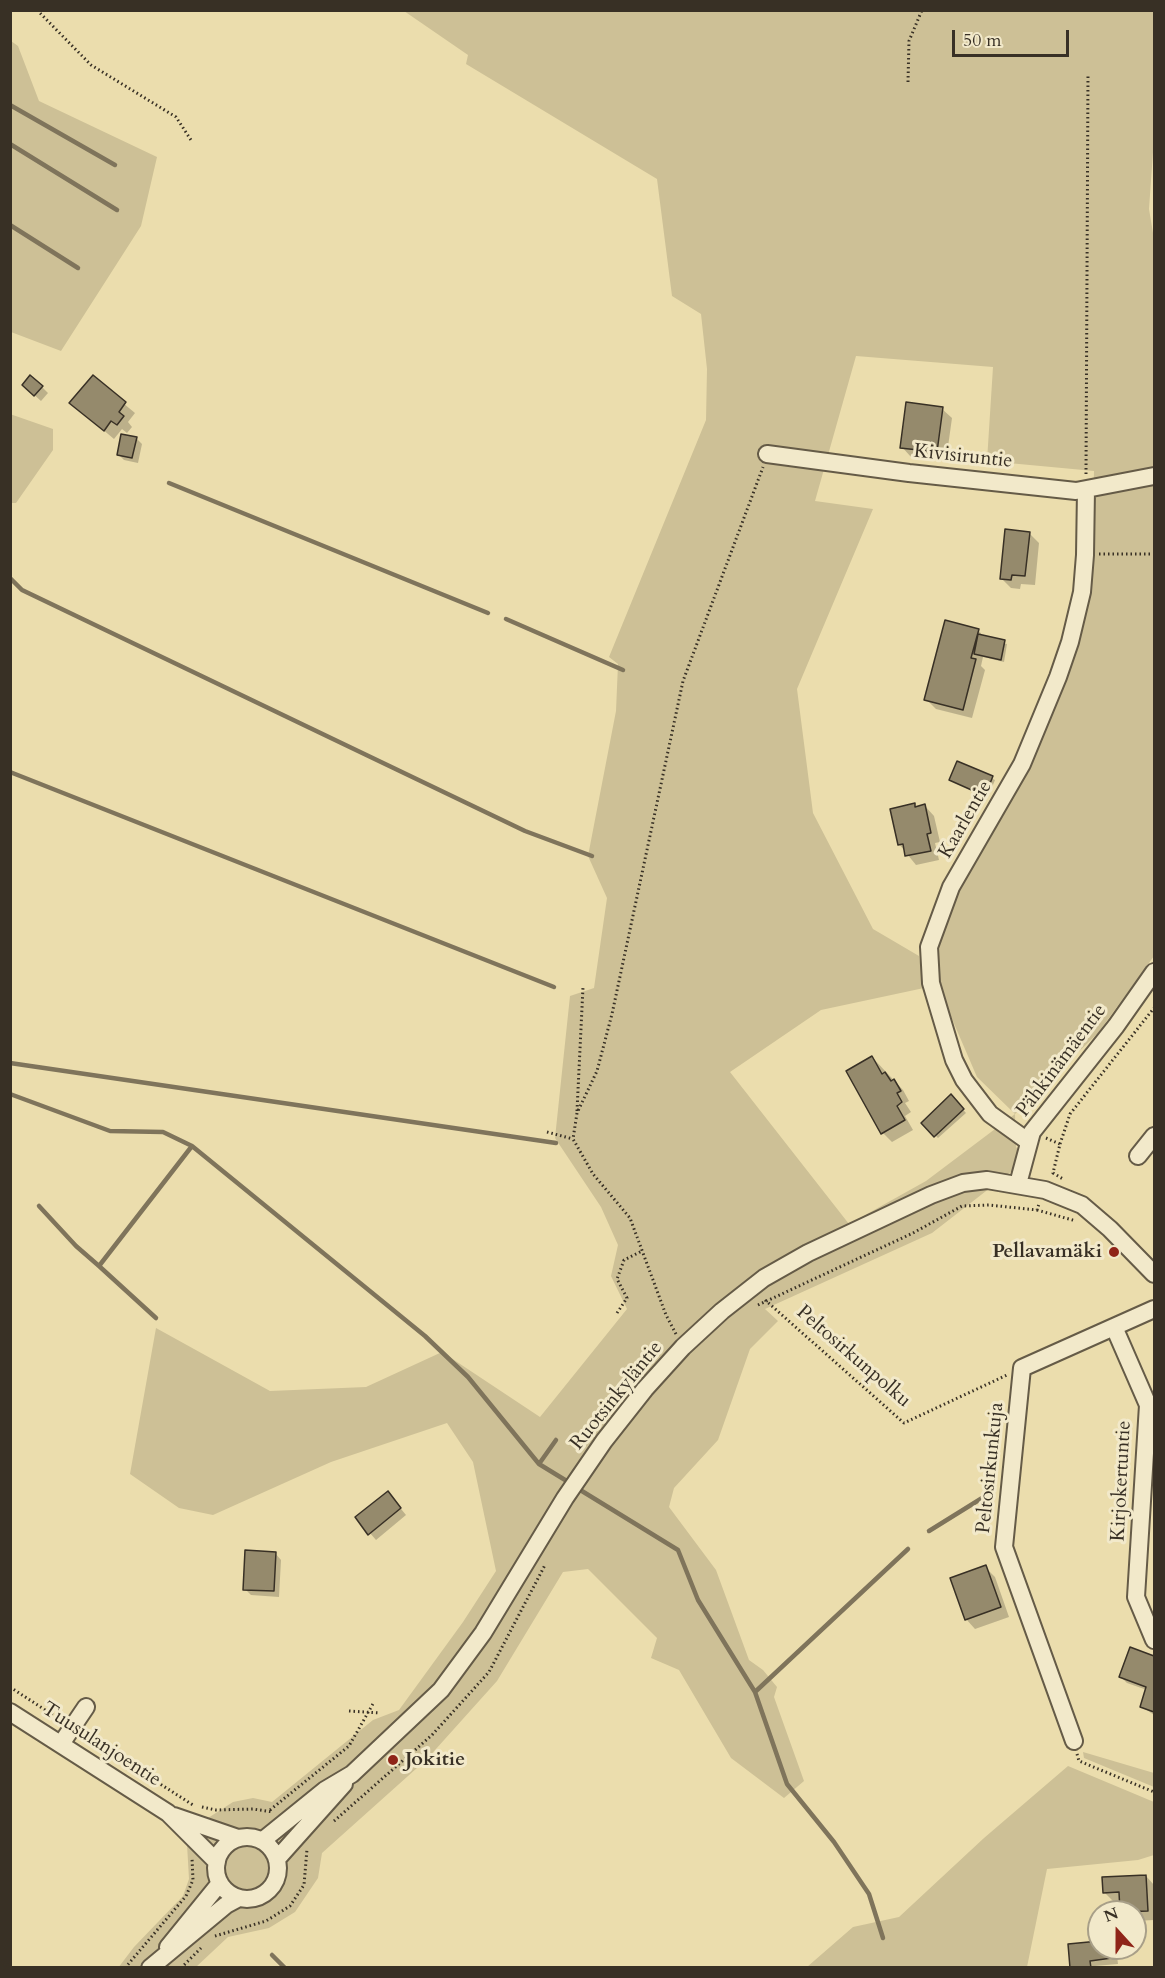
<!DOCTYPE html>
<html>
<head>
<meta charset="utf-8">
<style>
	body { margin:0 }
	#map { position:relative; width:1165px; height:1978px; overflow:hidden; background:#ebddad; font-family:Cardo,serif }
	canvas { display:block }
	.frame { position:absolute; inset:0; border:12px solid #383025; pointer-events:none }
	.north { position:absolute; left:1087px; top:1900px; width:60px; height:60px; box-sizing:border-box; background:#f2e9ca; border:2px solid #a89f88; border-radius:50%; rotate:339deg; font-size:16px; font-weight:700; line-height:24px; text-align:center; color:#383025 }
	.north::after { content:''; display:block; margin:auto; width:21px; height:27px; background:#8f2418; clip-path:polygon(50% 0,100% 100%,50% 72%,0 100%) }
	.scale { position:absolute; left:952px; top:30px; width:117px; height:27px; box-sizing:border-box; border:3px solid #383025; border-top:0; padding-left:8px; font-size:18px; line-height:21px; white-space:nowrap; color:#383025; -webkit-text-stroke:4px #f2e9ca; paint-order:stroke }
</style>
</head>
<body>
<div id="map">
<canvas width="1165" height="1978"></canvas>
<div class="frame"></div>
<div class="north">N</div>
<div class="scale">50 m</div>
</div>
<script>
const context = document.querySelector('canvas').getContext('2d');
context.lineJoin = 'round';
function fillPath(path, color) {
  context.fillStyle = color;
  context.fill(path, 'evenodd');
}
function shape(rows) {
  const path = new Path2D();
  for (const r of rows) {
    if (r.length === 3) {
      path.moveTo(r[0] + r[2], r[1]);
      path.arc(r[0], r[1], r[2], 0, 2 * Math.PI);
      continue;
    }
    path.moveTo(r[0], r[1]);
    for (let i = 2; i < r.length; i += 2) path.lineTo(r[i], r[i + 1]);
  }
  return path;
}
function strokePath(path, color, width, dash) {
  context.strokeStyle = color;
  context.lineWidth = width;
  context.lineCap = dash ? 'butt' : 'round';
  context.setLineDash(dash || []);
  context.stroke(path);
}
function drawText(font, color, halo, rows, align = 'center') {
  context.font = font + ' Cardo,serif';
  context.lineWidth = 6;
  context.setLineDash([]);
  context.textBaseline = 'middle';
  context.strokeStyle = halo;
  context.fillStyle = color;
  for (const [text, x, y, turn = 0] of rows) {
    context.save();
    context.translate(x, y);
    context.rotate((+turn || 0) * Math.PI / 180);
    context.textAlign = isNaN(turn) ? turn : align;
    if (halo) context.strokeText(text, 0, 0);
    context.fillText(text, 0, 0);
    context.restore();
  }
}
fillPath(shape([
	[404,11,1154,11,1154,138,1149,209,1154,239,1154,956,1098,1033,1015,1114,1016,1147,1026,1160,932,1233,765,1309,778,1321,750,1349,718,1440,674,1488,669,1507,716,1570,749,1660,763,1670,777,1687,774,1697,804,1781,784,1798,731,1758,679,1670,651,1658,657,1638,588,1569,563,1572,497,1681,427,1759,322,1853,318,1878,295,1912,269,1928,228,1937,196,1967,118,1968,134,1947,183,1896,189,1879,187,1844,208,1818,233,1802,253,1798,272,1802,373,1720,399,1710,463,1622,496,1571,473,1462,447,1423,331,1462,213,1515,179,1508,130,1474,156,1328,270,1391,366,1387,442,1352,540,1417,627,1309,611,1276,618,1245,601,1207,555,1138,570,996,594,988,607,898,588,856,616,711,618,664,609,657,706,420,707,369,701,314,672,296,657,179,466,64,468,55],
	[856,356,993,367,987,461,1094,471,1091,584,1024,774,948,912,935,961,940,991,977,1077,1015,1114,926,1181,849,1224,730,1072,821,1010,924,988,919,956,873,929,813,813,797,689,873,509,815,501],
	[11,41,18,46,39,101,157,157,141,226,61,351,11,332],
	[10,414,53,429,53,450,16,503,11,503],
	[1083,1752,1154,1773,1154,1787,1084,1758],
	[1068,1766,1154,1802,1154,1855,1138,1860,1047,1869,1027,1967,807,1967,853,1927,899,1917,984,1838]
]), '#cdc096');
fillPath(shape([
	[93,378,135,413,128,422,132,427,127,433,122,429,114,439,71,403],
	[42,387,48,393,41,401,30,391],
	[942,409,952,418,946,461,911,457,902,447],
	[136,438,142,444,138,463,124,460,118,454],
	[1029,533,1039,543,1035,585,1021,584,1020,589,1011,588,1001,578],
	[978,630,985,638,1007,644,1004,662,983,657,981,666,985,670,972,718,936,709,926,699],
	[958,763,995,780,988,797,951,779],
	[914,805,917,808,925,806,934,816,940,842,935,843,939,860,916,865,899,844],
	[872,1057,903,1090,909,1101,905,1103,911,1112,905,1116,913,1130,892,1142,883,1133],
	[951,1096,966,1113,938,1138,923,1123],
	[388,1493,406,1515,376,1540,357,1518],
	[275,1553,281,1560,279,1597,251,1595,245,1589],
	[985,1567,995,1577,1009,1617,975,1629,966,1619],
	[1131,1649,1154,1657,1154,1715,1141,1706,1147,1690,1127,1683,1121,1677],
	[1146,1876,1154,1885,1154,1920,1135,1921,1135,1912,1122,1912,1121,1901,1114,1902,1104,1892],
	[1099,1942,1099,1948,1116,1948,1118,1964,1072,1968]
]), '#0003');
strokePath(shape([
	[10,105,115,165],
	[10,144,117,210],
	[10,225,78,268],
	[169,483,488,613],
	[10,578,22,590,525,831,592,856],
	[506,619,623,670],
	[10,772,554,987],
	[10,1063,556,1143],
	[10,1094,110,1131,163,1132,192,1146,425,1336,468,1377,539,1464,570,1483],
	[39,1206,76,1246,99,1266],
	[156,1318,99,1266,192,1146],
	[539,1464,556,1440],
	[577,1488,678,1550,698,1600,755,1692,787,1784,834,1842,869,1894,883,1938],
	[929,1531,987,1495],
	[755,1692,908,1549],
	[272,1955,285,1968]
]), '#7f745b', 4.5);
const building = shape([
	[30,375,43,386,34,396,22,385,30,375],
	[93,375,126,402,119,412,124,416,117,425,111,421,104,431,69,403,93,375],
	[906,402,943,407,937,452,900,448,906,402],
	[121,434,137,437,132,458,117,455,121,434],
	[1005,529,1030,532,1025,576,1012,575,1011,580,1000,579,1005,529],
	[945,620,979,629,971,658,976,659,963,710,924,700,945,620],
	[978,634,1005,640,1001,660,974,654,978,634],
	[957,761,993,776,985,796,949,780,957,761],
	[915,803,915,807,925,804,931,833,927,834,931,851,905,856,903,844,898,845,890,809,915,803],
	[872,1056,882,1074,885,1072,891,1081,894,1079,901,1091,897,1093,902,1102,897,1106,905,1120,881,1134,846,1071,872,1056],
	[951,1094,964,1109,934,1137,921,1123,951,1094],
	[388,1491,401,1508,368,1535,355,1517,388,1491],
	[245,1550,276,1552,274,1591,243,1590,245,1550],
	[986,1565,1001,1607,965,1620,950,1578,986,1565],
	[1130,1647,1154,1656,1154,1712,1140,1707,1146,1687,1119,1677,1130,1647],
	[1146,1875,1148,1911,1120,1912,1119,1892,1103,1893,1102,1877,1146,1875],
	[1099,1941,1099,1948,1112,1948,1112,1958,1090,1961,1091,1968,1070,1968,1068,1944,1099,1941]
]);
fillPath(building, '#958a6c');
strokePath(building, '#383025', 1.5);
const minor = shape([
	[767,454,909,473,1076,491,1154,476],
	[1029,1142,990,1114,964,1080,954,1060,931,983,929,947,951,887,1022,764,1058,677,1070,642,1082,592,1085,555,1086,490],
	[1138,1156,1154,1136],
	[1018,1184,1032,1132,1116,1026,1154,972],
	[1114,1327,1148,1405,1136,1597,1154,1640],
	[10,1712,168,1813,217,1862],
	[1074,1741,1004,1547,1022,1368,1154,1309],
	[61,1744,86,1707],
	[174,1816,238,1838],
	[247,1868,31],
	[262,1841,325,1790,352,1774,441,1690,483,1633,565,1498,604,1441,645,1389,683,1347,722,1311,764,1278,808,1253,931,1195,963,1183,987,1180,1045,1190,1082,1205,1110,1229,1154,1274],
	[277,1859,344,1784],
	[168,1947,220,1883],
	[150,1968,226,1905,239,1898]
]);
strokePath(minor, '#655b47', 20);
strokePath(shape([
	[37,10,91,65,176,117,191,140],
	[908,82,909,41,922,10],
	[1086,474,1088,74],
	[1099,554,1154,554],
	[577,1111,583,987],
	[547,1132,573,1139],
	[1046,1138,1060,1144,1053,1173,1063,1179],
	[1060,1144,1070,1114,1154,1008],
	[1037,1210,1076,1221],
	[765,1300,904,1423,1007,1375],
	[758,1305,913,1233,962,1206,989,1205,1037,1210,1039,1204],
	[617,1313,627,1298,617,1279,624,1260,642,1251],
	[676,1334,666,1315,630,1218,593,1174,573,1139,577,1113,597,1071,612,1014,683,681,763,467],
	[10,1687,59,1719],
	[349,1711,380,1713],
	[85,1736,193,1805],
	[1077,1754,1079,1761,1154,1792],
	[202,1807,216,1810,253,1809,273,1812],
	[270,1810,349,1746,374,1702],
	[334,1821,432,1735,489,1672,545,1565],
	[215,1936,266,1921,290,1906,304,1885,307,1849],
	[125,1968,186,1896,193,1880,192,1858],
	[181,1968,201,1948]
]), '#383025', 3, [1.5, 3]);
strokePath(minor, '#f2e9ca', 16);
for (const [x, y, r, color] of [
	[1114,1252,6,"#8f2418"],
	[393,1760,6,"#8f2418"]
]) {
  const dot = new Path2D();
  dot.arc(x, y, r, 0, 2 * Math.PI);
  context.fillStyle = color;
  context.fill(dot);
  strokePath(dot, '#f2e9ca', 2);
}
drawText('20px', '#383025', '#f2e9ca', [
	["Kivisiruntie",963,457,6],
	["Kaarlentie",966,820,-60],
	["Pähkinämäentie",1062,1061,-53],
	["Peltosirkunpolku",853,1357,41],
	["Ruotsinkyläntie",617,1396,-51],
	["Peltosirkunkuja",991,1468,-84],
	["Kirjokertuntie",1122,1481,-87],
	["Tuusulanjoentie",101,1745,33]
]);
drawText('bold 20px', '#383025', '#f2e9ca', [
	["Pellavamäki",1102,1252],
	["Jokitie",405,1760,"left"]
], 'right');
</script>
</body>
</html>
